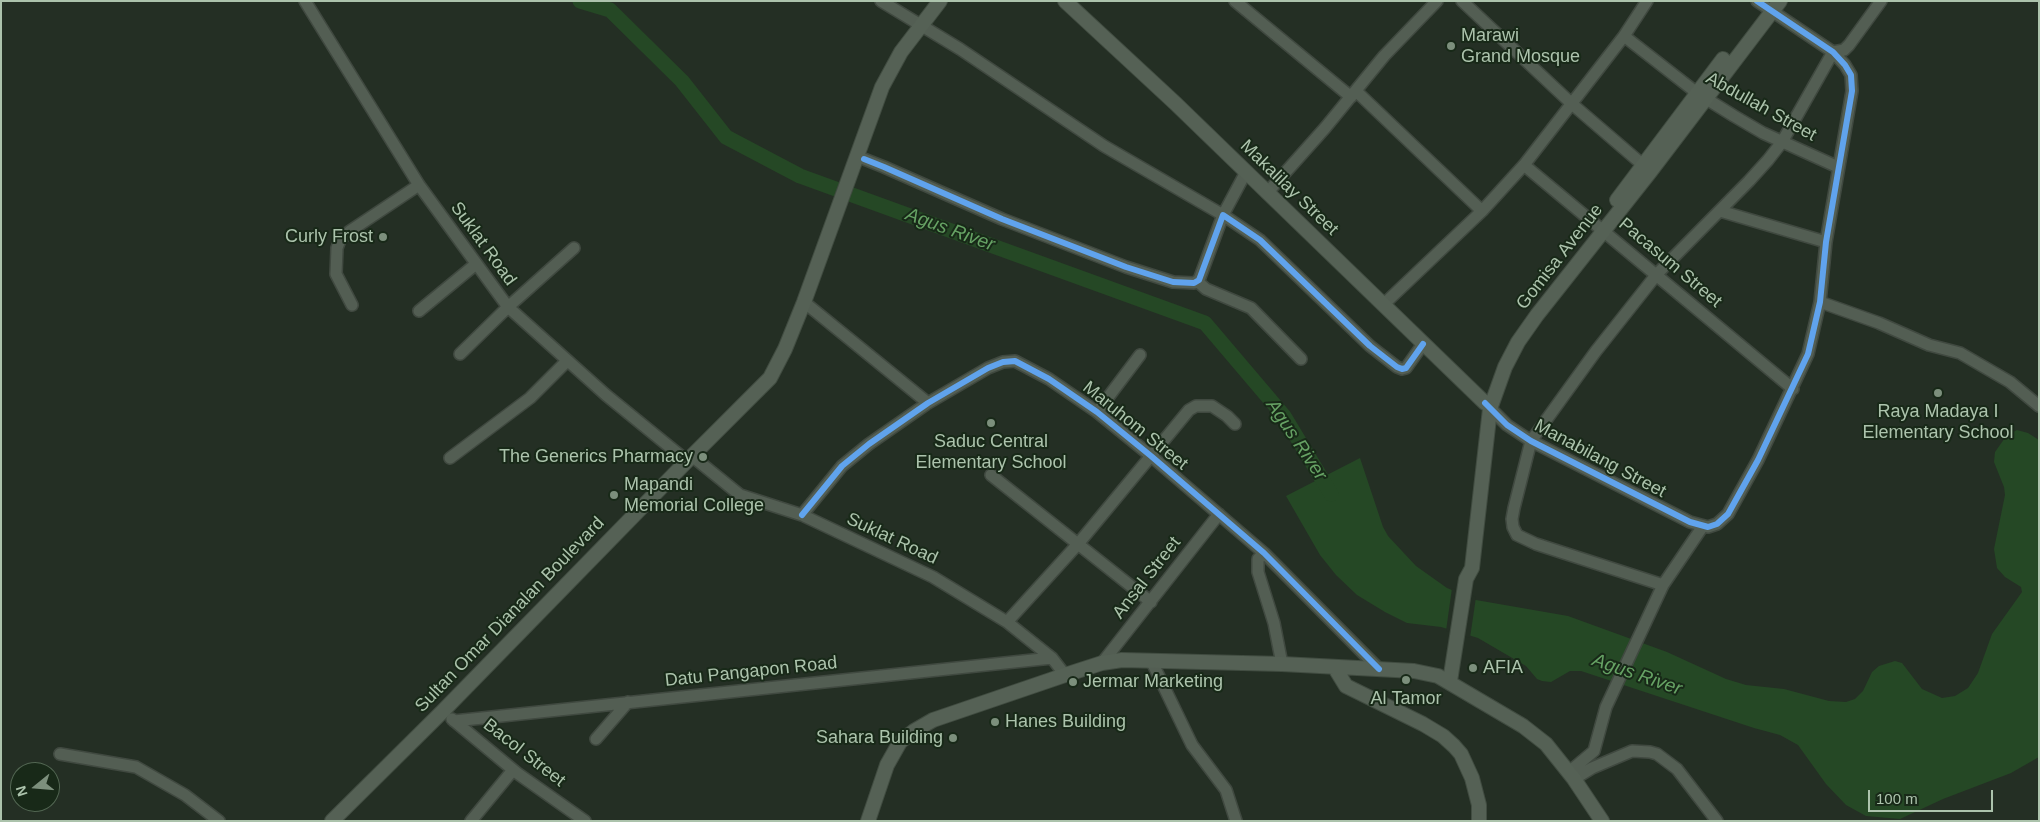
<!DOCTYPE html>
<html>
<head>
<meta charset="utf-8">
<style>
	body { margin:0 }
	#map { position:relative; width:2040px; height:822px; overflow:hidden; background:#242f24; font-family:Arial,sans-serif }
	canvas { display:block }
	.frame { position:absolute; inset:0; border:2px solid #acc3ac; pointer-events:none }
	.north { position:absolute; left:10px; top:762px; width:50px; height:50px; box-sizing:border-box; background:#182918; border:1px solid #536753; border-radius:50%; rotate:253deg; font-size:14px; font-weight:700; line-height:20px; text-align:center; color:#acc3ac }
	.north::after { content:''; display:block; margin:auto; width:18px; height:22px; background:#7c8f7c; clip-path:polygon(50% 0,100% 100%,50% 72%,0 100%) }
	.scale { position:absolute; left:1868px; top:790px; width:125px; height:22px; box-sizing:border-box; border:2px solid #acc3ac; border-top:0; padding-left:6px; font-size:15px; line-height:18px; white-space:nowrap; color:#acc3ac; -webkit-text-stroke:4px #182918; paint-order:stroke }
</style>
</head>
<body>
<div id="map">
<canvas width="2040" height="822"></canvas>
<div class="frame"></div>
<div class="north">N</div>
<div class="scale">100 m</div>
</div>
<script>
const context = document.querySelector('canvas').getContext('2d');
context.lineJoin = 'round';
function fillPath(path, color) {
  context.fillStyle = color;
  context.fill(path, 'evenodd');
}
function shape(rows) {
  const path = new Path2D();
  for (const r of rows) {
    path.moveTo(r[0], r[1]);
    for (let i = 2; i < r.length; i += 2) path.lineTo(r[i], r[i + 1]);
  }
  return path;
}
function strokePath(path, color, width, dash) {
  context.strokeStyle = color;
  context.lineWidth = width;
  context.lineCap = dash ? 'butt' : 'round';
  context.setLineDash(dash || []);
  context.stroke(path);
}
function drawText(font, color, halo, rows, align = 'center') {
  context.font = font + ' Arial,sans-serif';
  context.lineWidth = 4;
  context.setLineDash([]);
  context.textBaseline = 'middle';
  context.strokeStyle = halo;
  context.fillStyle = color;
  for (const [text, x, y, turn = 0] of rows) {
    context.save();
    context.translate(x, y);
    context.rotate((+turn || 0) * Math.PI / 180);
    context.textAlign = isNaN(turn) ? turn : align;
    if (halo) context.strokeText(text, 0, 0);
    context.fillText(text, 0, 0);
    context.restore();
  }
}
fillPath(shape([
	[2017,430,2028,433,2039,440,2039,757,2011,773,1943,799,1900,819,1866,816,1846,805,1826,784,1798,745,1780,735,1754,728,1581,671,1570,671,1551,682,1542,681,1537,679,1526,666,1478,638,1441,627,1407,623,1385,612,1357,595,1336,575,1320,555,1286,496,1360,458,1383,527,1388,536,1416,566,1447,588,1476,600,1568,616,1667,652,1726,679,1746,685,1784,689,1829,701,1846,702,1855,699,1863,691,1872,672,1879,666,1895,661,1902,663,1922,689,1942,698,1955,696,1968,688,1978,673,1992,634,2022,592,2021,587,2005,577,1997,568,1994,549,2005,495,2004,487,1994,462,1995,452,2007,435]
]), '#254825');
fillPath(shape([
	[1452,588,1476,597,1470,638,1446,631]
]), '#242f24');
strokePath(shape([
	[580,1,610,10,682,81,726,137,800,176,1205,323,1284,416,1331,494]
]), '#254825', 15);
const minor = shape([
	[305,1,419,185,508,307,606,395,687,461],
	[881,1,960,49,1104,146,1223,215,1246,172],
	[1235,1,1351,97],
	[1462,1,1572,104,1643,165],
	[1624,36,1697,93,1734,116,1763,133,1838,167],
	[1356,91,1482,211],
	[864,159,884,167,1002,219,1126,267,1173,282,1194,283,1199,280,1223,215,1260,240,1370,346,1397,367,1402,369,1406,368,1423,344],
	[1524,165,1793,389],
	[1267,193,1325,128,1384,56,1437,1],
	[1720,211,1826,242],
	[1197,281,1206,289,1251,308,1301,359],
	[804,302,928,403],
	[1820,302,1879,323,1929,345,1960,353,2010,382,2039,406],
	[352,305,336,274,337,248,340,240,350,231,419,185],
	[1383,305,1482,211,1524,165,1624,36,1647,1],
	[419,311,476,264],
	[460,354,508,307,574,248],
	[1486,404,1507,425,1531,441,1690,522,1708,527,1717,524,1728,514,1758,460,1808,354,1820,302,1826,242,1852,91,1851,75,1845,65,1833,52,1757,1],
	[1097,412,1140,355],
	[692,456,740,495,802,515,933,577,1007,622,1052,658,1065,675],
	[450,458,530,398,567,361],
	[991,475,1151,602],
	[802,515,842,466,869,444,928,403,988,368,1003,362,1015,361,1049,379,1097,412,1151,456,1264,553,1379,669],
	[1264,553,1258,559,1258,572,1274,623,1282,664],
	[1663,585,1536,544,1517,535,1513,527,1512,519,1514,508,1531,441,1596,351,1657,274,1749,181,1768,160,1782,142,1833,52,1844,50,1849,45,1881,1],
	[1007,622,1078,544,1189,410,1196,406,1212,406,1227,416,1235,424],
	[1151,660,1192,745,1226,790,1236,821],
	[1102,663,1219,514],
	[452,719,517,773,585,821],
	[454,721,1052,658],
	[596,739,628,702],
	[60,754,136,767,185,795,219,821],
	[1569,772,1594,751,1606,707,1663,585,1703,526],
	[1574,779,1592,768,1632,751,1650,752,1657,754,1677,769,1717,821],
	[471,821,513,770]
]);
const major = shape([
	[1065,1,1175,103,1485,403],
	[1617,200,1723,59],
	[1335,668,1346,686,1423,724,1443,736,1454,746,1461,754,1472,778,1479,805,1479,821],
	[1450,681,1466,579,1472,568,1490,409,1505,367,1518,342,1537,315,1650,172,1780,1],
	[332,821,442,712,687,461,770,378,785,349,804,302,882,87,901,52,940,1],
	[868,821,887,765,900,742,914,731,933,720,1065,675,1102,663,1122,660,1282,664,1414,671,1438,676,1523,726,1546,744,1574,779,1602,821]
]);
strokePath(minor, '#404940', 14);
strokePath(major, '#414c41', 16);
strokePath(minor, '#535e53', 11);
strokePath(major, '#556155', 14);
strokePath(shape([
	[864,159,884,167,1002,219,1126,267,1173,282,1194,283,1199,280,1223,215,1260,240,1370,346,1397,367,1402,369,1406,368,1423,344],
	[1485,403,1507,425,1531,441,1690,522,1708,527,1717,524,1728,514,1758,460,1808,354,1820,302,1826,242,1852,91,1851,75,1845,65,1833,52,1757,1],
	[802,515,842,466,869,444,928,403,988,368,1003,362,1015,361,1049,379,1097,412,1151,456,1264,553,1379,669]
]), '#60a3ed', 6);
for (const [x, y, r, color] of [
	[1451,46,5,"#7c8f7c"],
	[383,237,5,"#7c8f7c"],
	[1938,393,5,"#7c8f7c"],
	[991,423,5,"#7c8f7c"],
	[703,457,5,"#7c8f7c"],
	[614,495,5,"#7c8f7c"],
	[1473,668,5,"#7c8f7c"],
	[1406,680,5,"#7c8f7c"],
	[1073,682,5,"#7c8f7c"],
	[995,722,5,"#7c8f7c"],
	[953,738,5,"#7c8f7c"]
]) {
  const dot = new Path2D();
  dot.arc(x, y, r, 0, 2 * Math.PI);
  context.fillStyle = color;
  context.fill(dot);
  strokePath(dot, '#182918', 2);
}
drawText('18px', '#acc3ac', '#182918', [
	["Marawi",1461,36],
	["Grand Mosque",1461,57],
	["Curly Frost",373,237,"right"],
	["Raya Madaya I",1938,412,"center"],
	["Elementary School",1938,433,"center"],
	["Saduc Central",991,442,"center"],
	["Elementary School",991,463,"center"],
	["The Generics Pharmacy",693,457,"right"],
	["Mapandi",624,485],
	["Memorial College",624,506],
	["AFIA",1483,668],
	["Jermar Marketing",1083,682],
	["Al Tamor",1406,699,"center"],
	["Hanes Building",1005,722],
	["Sahara Building",943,738,"right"]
], 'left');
drawText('18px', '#acc3ac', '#182918', [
	["Abdullah Street",1761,107,29],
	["Makalilay Street",1289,188,44],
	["Suklat Road",483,244,54],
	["Gomisa Avenue",1560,257,-52],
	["Pacasum Street",1670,263,40],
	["Maruhom Street",1135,426,39],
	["Manabilang Street",1600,459,28],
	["Suklat Road",892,539,25],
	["Ansal Street",1147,578,-52],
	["Sultan Omar Dianalan Boulevard",510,615,-46],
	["Datu Pangapon Road",751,672,-6],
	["Bacol Street",524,753,38]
]);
drawText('italic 19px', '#66a264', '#182918', [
	["Agus River",950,230,20],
	["Agus River",1296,440,56],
	["Agus River",1637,675,19]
]);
</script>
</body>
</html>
